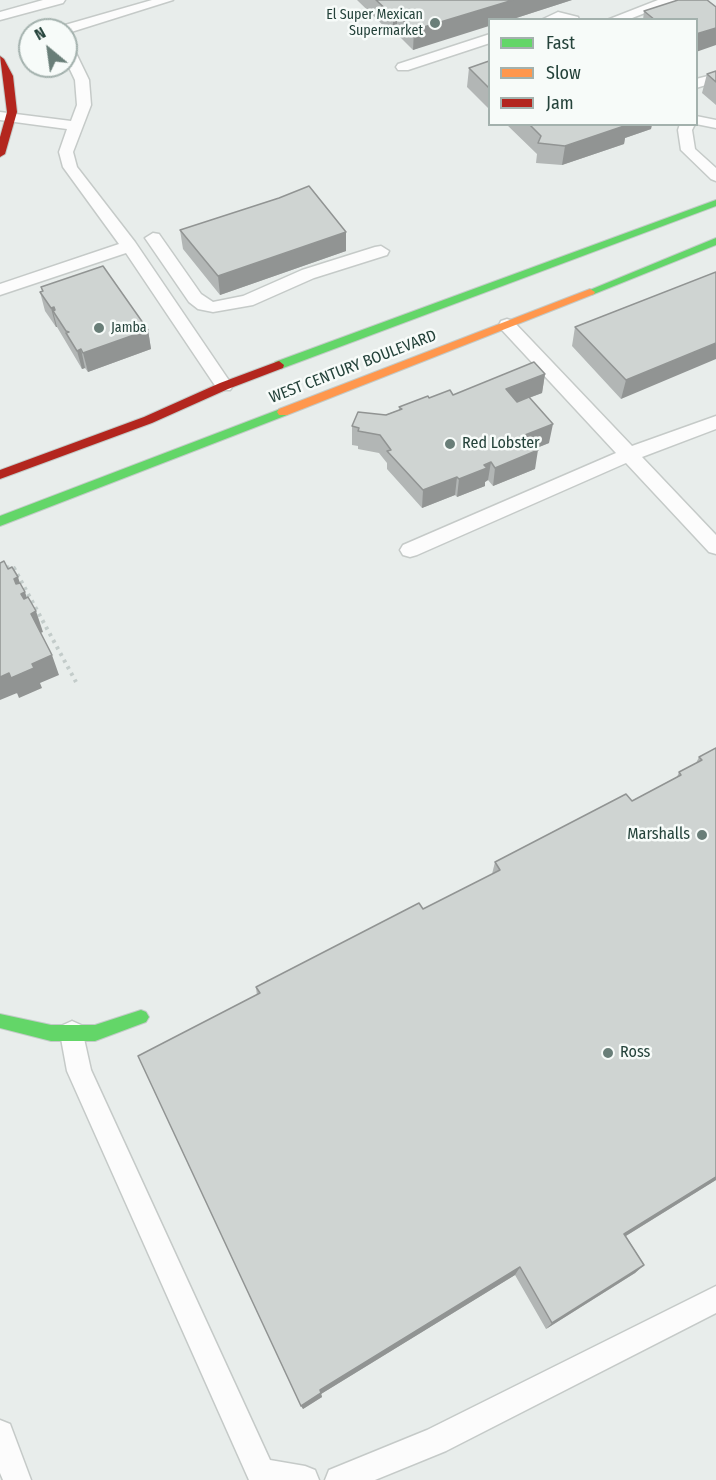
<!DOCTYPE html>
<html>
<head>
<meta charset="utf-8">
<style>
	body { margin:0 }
	#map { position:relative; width:716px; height:1480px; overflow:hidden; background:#e8edeb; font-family:"Fira Sans Condensed",sans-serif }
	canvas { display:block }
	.legend { position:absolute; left:488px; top:18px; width:210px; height:108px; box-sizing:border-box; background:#f7fbf9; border:2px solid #a3b1ad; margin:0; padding:8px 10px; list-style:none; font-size:18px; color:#24423a }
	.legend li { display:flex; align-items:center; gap:12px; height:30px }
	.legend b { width:30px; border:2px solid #a3b1ad }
	.north { position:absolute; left:18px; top:18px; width:60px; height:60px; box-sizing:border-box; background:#f7fbf9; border:2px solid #a3b1ad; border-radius:50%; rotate:331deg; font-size:16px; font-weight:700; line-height:24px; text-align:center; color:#24423a }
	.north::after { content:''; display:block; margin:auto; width:21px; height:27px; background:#697e78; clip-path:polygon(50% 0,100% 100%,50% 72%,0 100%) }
</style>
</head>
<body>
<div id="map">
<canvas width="716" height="1480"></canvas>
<ul class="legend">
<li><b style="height:8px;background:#63d668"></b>Fast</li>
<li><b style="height:8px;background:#ff974d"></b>Slow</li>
<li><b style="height:8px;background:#b3261e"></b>Jam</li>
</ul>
<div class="north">N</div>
</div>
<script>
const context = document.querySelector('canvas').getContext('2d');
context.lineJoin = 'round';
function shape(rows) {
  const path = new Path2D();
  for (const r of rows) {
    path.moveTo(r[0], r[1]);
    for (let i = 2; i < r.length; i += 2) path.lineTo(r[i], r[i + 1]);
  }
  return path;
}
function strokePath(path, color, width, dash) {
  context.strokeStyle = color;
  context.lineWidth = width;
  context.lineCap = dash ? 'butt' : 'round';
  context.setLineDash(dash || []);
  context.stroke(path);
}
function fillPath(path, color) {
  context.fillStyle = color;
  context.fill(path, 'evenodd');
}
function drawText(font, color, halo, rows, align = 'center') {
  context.font = font + ' "Fira Sans Condensed",sans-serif';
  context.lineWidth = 5;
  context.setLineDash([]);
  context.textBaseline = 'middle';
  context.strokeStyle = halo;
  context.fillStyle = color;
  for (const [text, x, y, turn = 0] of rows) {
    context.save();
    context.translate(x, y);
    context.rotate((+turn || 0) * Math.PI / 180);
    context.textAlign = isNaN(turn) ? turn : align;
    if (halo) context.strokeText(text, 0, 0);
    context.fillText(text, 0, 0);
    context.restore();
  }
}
const lane = shape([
	[43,0,65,0,63,3,0,20,0,12,43,0],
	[152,0,173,0,68,33,66,30,56,30,58,27,152,0],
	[658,0,678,0,627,20,607,20,658,0],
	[558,12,578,17,579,20,541,20,558,12],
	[490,34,490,43,408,70,398,70,396,67,398,64,490,34],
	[66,43,73,47,89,80,91,105,73,152,77,167,135,242,230,382,233,386,230,390,218,390,126,253,0,295,0,284,119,244,63,167,59,152,67,129,0,120,0,112,71,121,77,105,75,80,66,61,66,43],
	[716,74,716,82,696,88,696,79,716,74],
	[696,116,716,120,716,128,696,124,696,116],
	[680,124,695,124,692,130,695,149,716,168,716,181,711,179,681,150,678,130,680,124],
	[153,233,159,234,201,294,213,302,243,296,302,270,375,247,381,246,389,251,387,255,314,278,253,305,213,312,198,309,189,302,145,238,153,233],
	[507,319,513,321,632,446,716,416,716,429,642,457,716,535,716,554,709,552,626,463,417,555,410,557,403,555,400,550,403,545,616,453,501,329,499,325,501,321,507,319],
	[72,1021,81,1025,91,1070,270,1460,305,1466,315,1470,319,1480,249,1480,67,1071,60,1033,63,1025,72,1021],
	[716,1286,716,1313,446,1451,375,1480,325,1480,329,1470,427,1430,716,1286],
	[0,1420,10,1424,31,1480,3,1480,0,1473,0,1420]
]);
const fast = shape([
	[716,200,716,206,283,368,279,369,274,365,275,362,716,200],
	[716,238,716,245,594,294,590,295,585,292,716,238],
	[283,408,289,412,287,415,0,526,0,516,283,408],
	[141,1010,146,1012,149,1017,146,1022,95,1041,51,1041,0,1028,0,1014,51,1025,95,1025,141,1010]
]);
const slow = shape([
	[590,289,595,292,594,294,287,415,279,415,277,412,279,409,590,289]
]);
const jam = shape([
	[0,56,4,59,13,76,17,112,5,154,0,157,0,137,7,112,0,56],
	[279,361,284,365,283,368,228,389,152,423,0,479,0,470,144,417,220,383,279,361]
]);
strokePath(lane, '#c5cac8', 3);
strokePath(fast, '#c3cbc8', 2);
strokePath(slow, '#c3cbc8', 2);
strokePath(jam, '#c3cbc8', 2);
strokePath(shape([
	[0,571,5,567,14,568,76,682]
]), '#c3ccca', 4, [3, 4.5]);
fillPath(lane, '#fcfcfc');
fillPath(fast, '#63d668');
fillPath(slow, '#ff974d');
fillPath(jam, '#b3261e');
fillPath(shape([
	[357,0,572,0,510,20,489,20,413,50,397,34,393,35],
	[678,0,696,20,643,20,644,11],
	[489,61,489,109,467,87,469,68],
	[716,71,716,105,702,93,707,74],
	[506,124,652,124,651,129,625,138,624,144,562,165,536,163,537,154],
	[279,198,346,232,346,251,220,295,183,249,180,230],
	[716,272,621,399,572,346,575,327],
	[41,287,148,330,151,349,88,372,85,368,82,369,57,327,56,327,45,311,40,292,42,291],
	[545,374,542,393,529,398,549,443,536,448,535,469,493,486,488,480,485,482,485,486,457,497,455,495,422,508,387,469,387,463,379,453,358,449,358,446,352,445,352,426,399,410,399,407,429,398,453,395],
	[716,748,716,1180,626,1236,644,1265,635,1273,546,1329,515,1275,321,1394,322,1397,303,1409,256,987,423,909,492,874,495,862,632,801,677,777,679,772,696,763,699,757]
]), '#b2b6b5');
fillPath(shape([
	[513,0,572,0,510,20,489,20,489,26,413,50,414,30],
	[397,15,397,34,393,35,393,16],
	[716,28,716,45,696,52,696,34],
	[622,124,652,124,651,129,625,138,624,144,562,165,565,146],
	[346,232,346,251,220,295,218,276],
	[54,307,56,316,53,311,57,327,56,327,51,308],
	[148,330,151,349,88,372,83,353],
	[716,343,716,359,621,399,626,380],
	[81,349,85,368,82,369,77,351],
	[545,374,542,393,504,407,506,389],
	[553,424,549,443,522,454,525,435],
	[538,450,535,469,493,486,495,468],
	[491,462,488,480,485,482,485,486,457,497,459,479],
	[457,477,455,495,422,508,423,490],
	[18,577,23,593,25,592,32,613,36,611,43,632,38,634,14,579],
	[52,655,59,675,40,683,42,688,19,698,11,678,32,664],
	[9,673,17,693,0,700,0,677],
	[716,1177,716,1180,616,1242,624,1234],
	[644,1265,635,1273,546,1329,552,1323],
	[520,1267,515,1275,321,1394,320,1390],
	[321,1393,322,1397,303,1409,301,1406]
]), '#919493');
const building = shape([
	[376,0,513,0,414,30,397,15,393,16,376,0],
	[678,0,707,0,716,7,716,28,696,34,696,20,655,20,644,11,678,0],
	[489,61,489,88,469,68,489,61],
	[716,71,716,82,707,74,716,71],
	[529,124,627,124,627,125,565,146,538,143,541,136,529,124],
	[309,186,346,232,218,276,180,230,279,198,309,186],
	[103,266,148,330,83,353,81,349,77,351,66,333,69,332,66,331,53,311,55,310,54,307,51,308,40,292,43,291,41,287,103,266],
	[716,272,716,343,626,380,575,327,716,272],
	[534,362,545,374,506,389,517,402,529,397,553,424,525,435,538,450,495,468,491,462,484,465,487,468,459,479,457,477,423,490,387,451,391,450,380,435,358,431,359,428,352,426,358,412,386,415,402,409,399,407,428,396,429,398,450,390,453,395,534,362],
	[4,561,8,569,12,567,18,577,14,579,16,584,20,583,25,592,21,594,24,599,28,597,36,611,31,614,52,655,32,664,34,668,11,678,9,673,0,677,0,563,4,561],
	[716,748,716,1177,624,1234,644,1265,552,1323,520,1267,320,1390,321,1393,301,1406,138,1056,260,993,256,987,419,903,423,909,500,870,495,862,626,794,632,801,681,775,679,772,702,760,699,757,716,748]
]);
fillPath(building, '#cfd4d2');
strokePath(building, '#919493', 1.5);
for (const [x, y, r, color] of [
	[435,23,6,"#697e78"],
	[99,328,6,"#697e78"],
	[450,444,6,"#697e78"],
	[702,835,6,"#697e78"],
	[608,1053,6,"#697e78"]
]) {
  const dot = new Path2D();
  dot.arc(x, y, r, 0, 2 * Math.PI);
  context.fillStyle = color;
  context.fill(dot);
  strokePath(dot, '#f7fbf9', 2);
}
drawText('14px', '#24423a', '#f7fbf9', [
	["El Super Mexican",423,15],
	["Supermarket",423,31],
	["Jamba",111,328,"left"]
], 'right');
drawText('16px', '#24423a', '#f7fbf9', [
	["WEST CENTURY BOULEVARD",353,367,-21]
]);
drawText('16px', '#24423a', '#f7fbf9', [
	["Red Lobster",462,444],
	["Marshalls",690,835,"right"],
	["Ross",620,1053]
], 'left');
</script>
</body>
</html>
